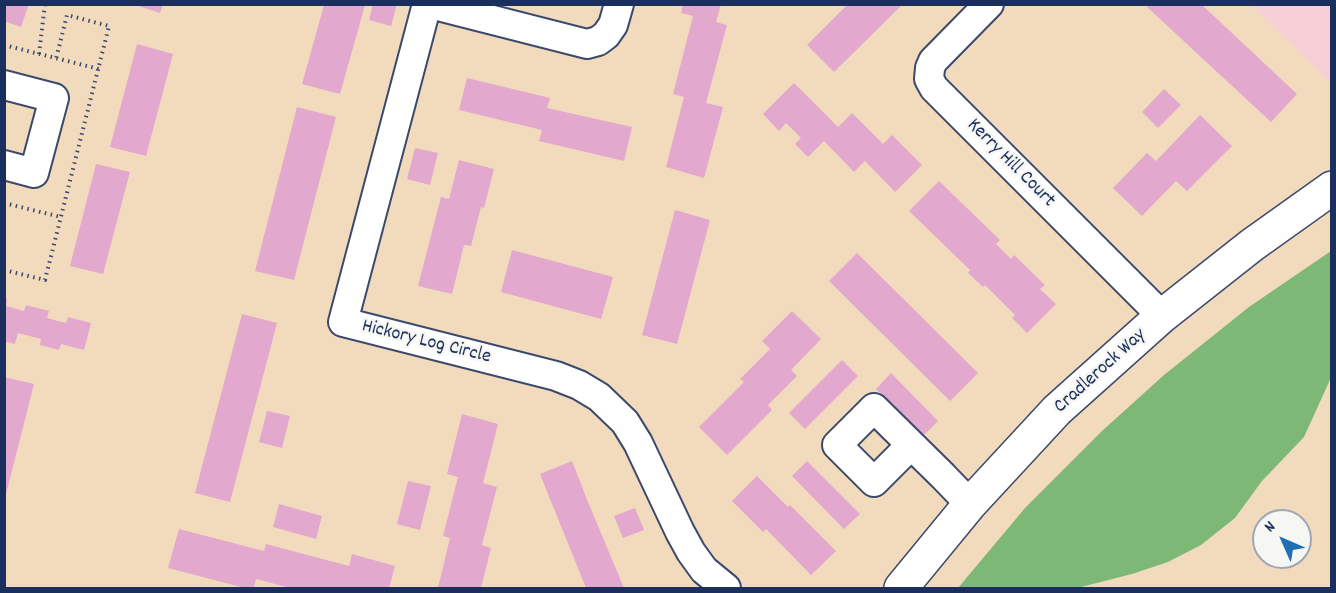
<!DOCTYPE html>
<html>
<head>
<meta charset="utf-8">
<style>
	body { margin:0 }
	#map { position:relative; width:1336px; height:593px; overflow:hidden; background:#f1dbbc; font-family:Dekko,sans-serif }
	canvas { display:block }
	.frame { position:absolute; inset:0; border:6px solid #1b2f5e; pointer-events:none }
	.north { position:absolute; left:1252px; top:509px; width:60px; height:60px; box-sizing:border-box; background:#f6f6f2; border:2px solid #9ea6b7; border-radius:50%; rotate:315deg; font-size:16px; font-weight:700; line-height:24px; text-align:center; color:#1b2f5e }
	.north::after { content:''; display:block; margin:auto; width:21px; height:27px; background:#1f6fb2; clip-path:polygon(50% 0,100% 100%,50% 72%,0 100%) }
</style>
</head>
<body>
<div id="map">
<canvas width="1336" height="593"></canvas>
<div class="frame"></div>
<div class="north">N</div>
</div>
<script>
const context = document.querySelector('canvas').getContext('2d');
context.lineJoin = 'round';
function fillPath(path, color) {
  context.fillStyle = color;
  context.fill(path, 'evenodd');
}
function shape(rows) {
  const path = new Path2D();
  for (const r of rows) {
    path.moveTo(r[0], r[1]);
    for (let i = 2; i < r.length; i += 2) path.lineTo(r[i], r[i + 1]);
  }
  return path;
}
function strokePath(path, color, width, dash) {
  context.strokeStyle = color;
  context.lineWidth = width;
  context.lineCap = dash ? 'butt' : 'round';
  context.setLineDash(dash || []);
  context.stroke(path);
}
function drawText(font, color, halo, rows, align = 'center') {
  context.font = font + ' Dekko,sans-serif';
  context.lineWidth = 5;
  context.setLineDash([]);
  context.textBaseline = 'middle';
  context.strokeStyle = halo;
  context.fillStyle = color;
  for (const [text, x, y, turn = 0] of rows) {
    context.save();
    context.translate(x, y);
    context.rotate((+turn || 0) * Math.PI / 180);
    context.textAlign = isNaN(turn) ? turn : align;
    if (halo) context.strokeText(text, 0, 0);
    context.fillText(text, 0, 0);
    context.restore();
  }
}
fillPath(shape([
	[1251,5,1331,5,1331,83]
]), '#f6cfd7');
fillPath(shape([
	[1331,251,1332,373,1329,382,1304,437,1262,481,1235,518,1201,545,1168,562,1132,574,1077,588,958,588,1025,508,1102,431,1164,375,1249,307]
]), '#7eb877');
fillPath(shape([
	[4,4,29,4,21,27,4,21],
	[132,4,163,4,160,13],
	[373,4,397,4,391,26,369,20],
	[683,4,721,4,716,22,727,25,706,103,723,107,704,178,666,167,684,97,673,94,693,16,681,13],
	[848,4,903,4,834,72,807,45],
	[1149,4,1201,4,1297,94,1271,122,1147,7],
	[324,5,365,5,340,94,302,84],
	[137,44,173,54,146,156,110,147],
	[467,78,550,98,547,108,632,127,624,161,539,141,542,130,459,110],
	[794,83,838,127,852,113,883,144,892,135,922,165,895,192,865,161,854,172,824,141,808,157,795,144,801,138,786,123,779,131,763,114],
	[1164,89,1181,105,1158,128,1142,112],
	[297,107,336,117,294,280,255,271],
	[1200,115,1232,146,1187,191,1176,181,1142,216,1113,188,1147,153,1156,161],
	[415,148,438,153,430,185,407,179],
	[459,160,494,169,484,208,481,207,471,246,464,245,452,294,418,286,441,197,449,199],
	[96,164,130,172,103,274,70,266],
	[939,181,1000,240,996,244,1011,259,1014,255,1045,285,1040,289,1056,304,1027,333,1012,318,1015,315,985,285,983,287,968,273,970,270,909,211],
	[675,210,710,220,677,344,642,335],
	[512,250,613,277,601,319,501,292],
	[857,253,978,373,950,401,829,281],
	[4,299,7,299,6,306,24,311,26,305,49,311,47,318,66,323,68,317,91,323,84,350,61,344,59,350,40,345,41,339,18,333,15,344,4,341],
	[792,311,821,339,791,370,797,376,768,405,772,410,727,455,699,427,744,382,740,379,770,349,762,341],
	[242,314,277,323,230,502,195,493],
	[842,360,858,376,805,429,789,413],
	[891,373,938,421,923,436,876,389],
	[4,377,34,384,5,498,4,498],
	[267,411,290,416,282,448,259,442],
	[462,414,498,424,483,483,497,487,482,545,491,548,481,588,438,588,450,538,443,536,458,477,447,474],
	[572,461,588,502,624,588,586,588,548,494,540,474],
	[807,461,860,514,844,529,792,476],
	[757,476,788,507,790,505,836,551,811,575,766,529,763,532,732,501],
	[408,481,431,486,420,530,397,524],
	[279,504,322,516,316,539,273,527],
	[635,508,644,530,623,538,614,516],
	[179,529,264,551,266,544,349,566,352,554,395,566,389,588,290,588,256,579,254,588,245,588,168,568]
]), '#e3a8ce');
const street = shape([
	[427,4,343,322,556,376,579,385,599,397,625,422,638,443,680,532,691,552,704,570,726,588],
	[430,4,587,44,598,41,606,35,613,25,619,4],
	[989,4,933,61,930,68,929,79,934,88,1162,316],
	[4,85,54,98,34,173,4,165],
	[911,445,874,482,837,445,874,408,943,476,970,504]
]);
const secondary = shape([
	[901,588,970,504,1057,410,1162,316,1252,245,1332,188]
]);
strokePath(street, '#3b496c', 32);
strokePath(secondary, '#3b496c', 36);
strokePath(shape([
	[4,45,99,69],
	[39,54,45,4],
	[4,203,61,217],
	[4,270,45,280,109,26,67,15,56,59]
]), '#3b496c', 4, [1.5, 4.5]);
strokePath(street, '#fff', 28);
strokePath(secondary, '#fff', 33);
drawText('20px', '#1b2f5e', '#f6f6f2', [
	["Kerry Hill Court",1010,164,45],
	["Hickory Log Circle",426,343,14],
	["Cradlerock Way",1101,372,-42]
]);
</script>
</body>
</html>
